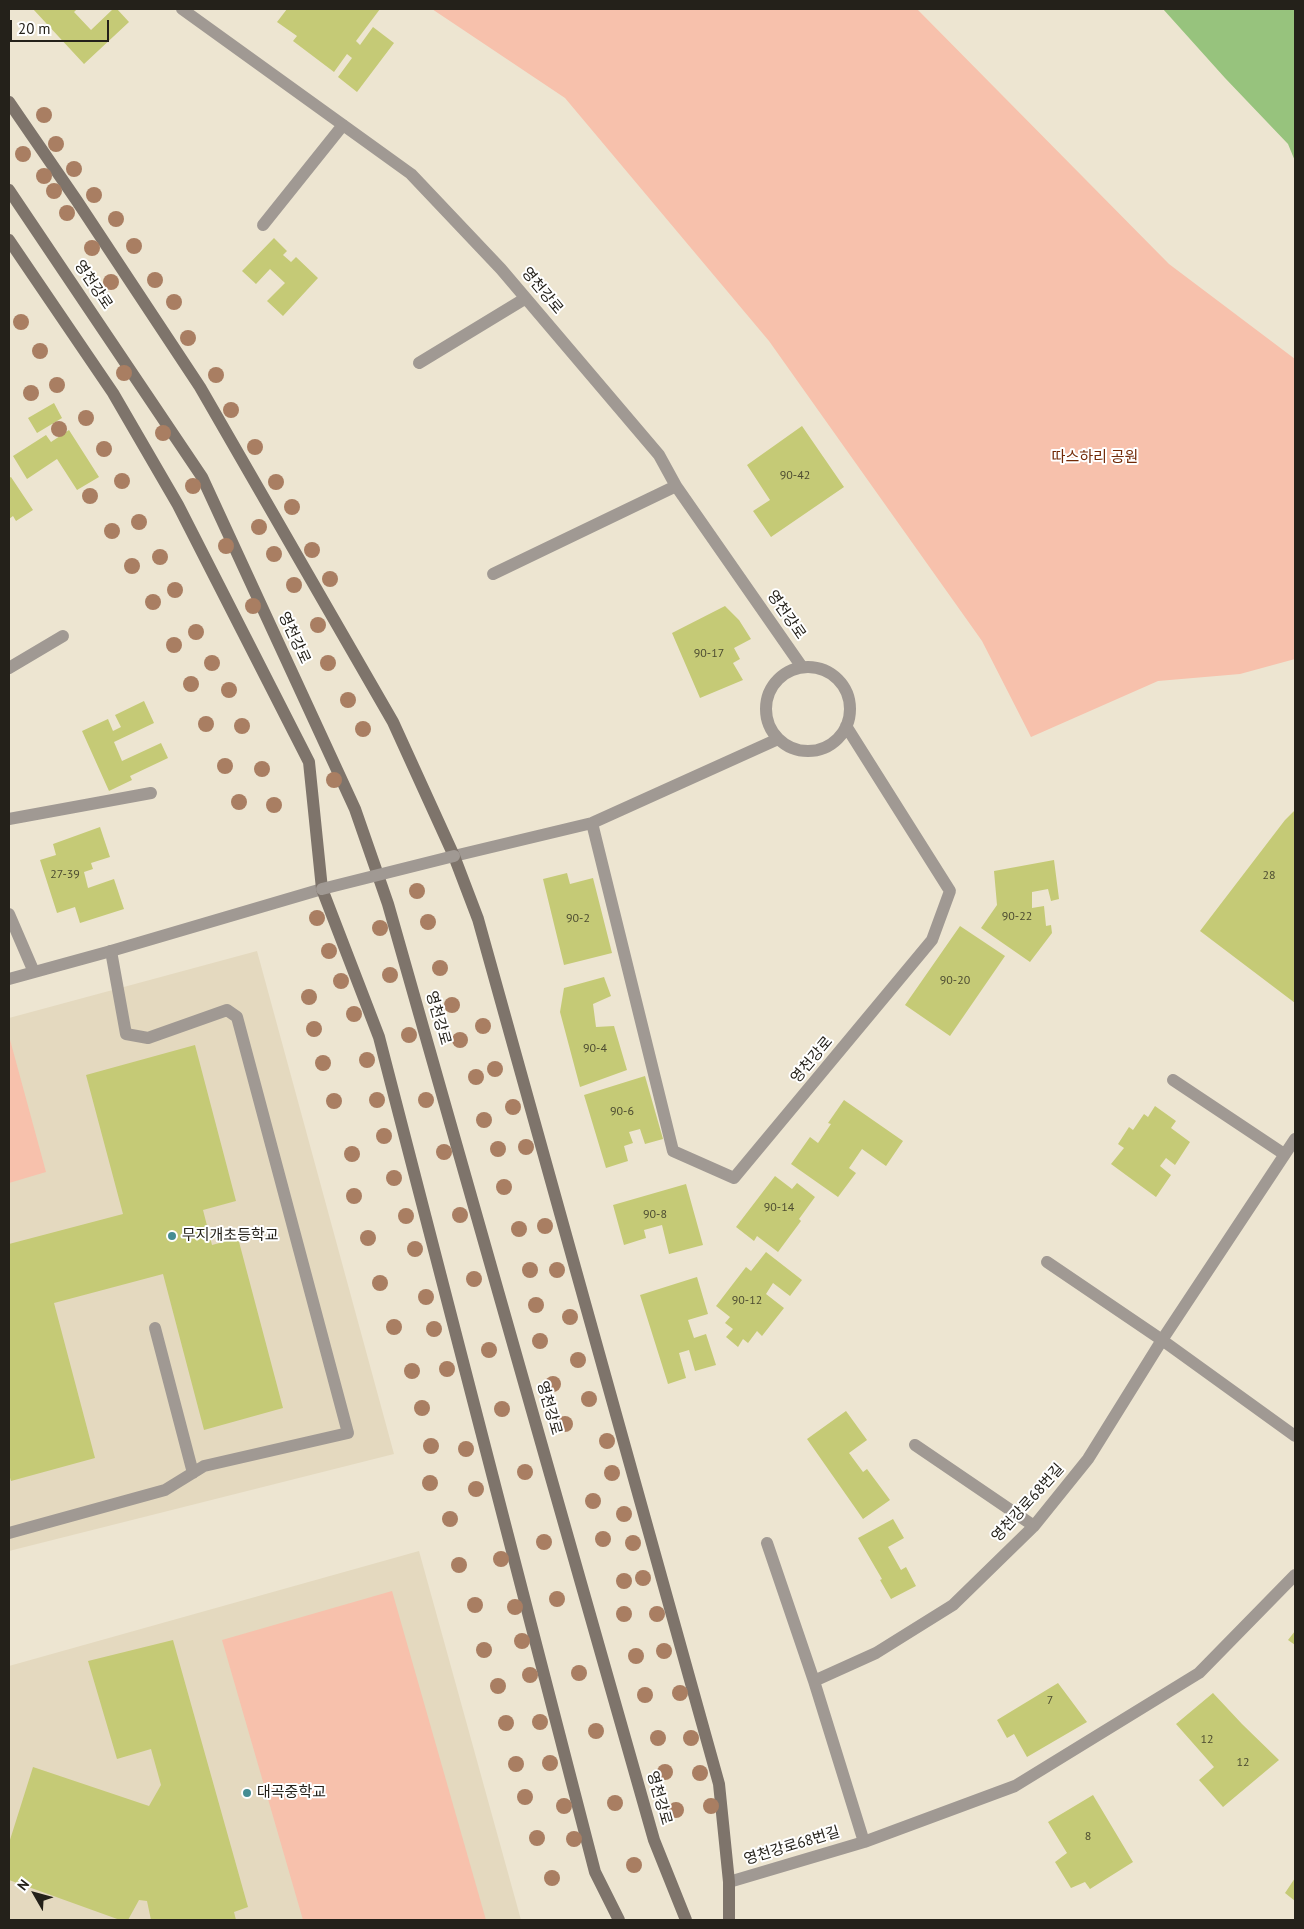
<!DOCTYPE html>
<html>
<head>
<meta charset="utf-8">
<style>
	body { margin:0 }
	#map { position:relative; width:1304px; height:1929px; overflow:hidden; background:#ede5d1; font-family:"PT Sans",sans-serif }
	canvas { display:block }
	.frame { position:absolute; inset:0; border:10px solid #24211a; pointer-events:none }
	.north { position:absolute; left:10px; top:1869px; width:50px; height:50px; -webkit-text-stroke:4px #fff; paint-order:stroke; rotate:308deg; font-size:14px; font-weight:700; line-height:20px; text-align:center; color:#24211a }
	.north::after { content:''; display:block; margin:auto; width:18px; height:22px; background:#24211a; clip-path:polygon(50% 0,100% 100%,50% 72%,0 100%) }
	.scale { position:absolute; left:10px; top:20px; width:99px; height:22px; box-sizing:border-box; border:2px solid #24211a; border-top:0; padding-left:6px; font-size:15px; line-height:18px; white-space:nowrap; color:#24211a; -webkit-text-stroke:4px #fff; paint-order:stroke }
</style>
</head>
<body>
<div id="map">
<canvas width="1304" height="1929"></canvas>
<div class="frame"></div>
<div class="north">N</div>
<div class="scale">20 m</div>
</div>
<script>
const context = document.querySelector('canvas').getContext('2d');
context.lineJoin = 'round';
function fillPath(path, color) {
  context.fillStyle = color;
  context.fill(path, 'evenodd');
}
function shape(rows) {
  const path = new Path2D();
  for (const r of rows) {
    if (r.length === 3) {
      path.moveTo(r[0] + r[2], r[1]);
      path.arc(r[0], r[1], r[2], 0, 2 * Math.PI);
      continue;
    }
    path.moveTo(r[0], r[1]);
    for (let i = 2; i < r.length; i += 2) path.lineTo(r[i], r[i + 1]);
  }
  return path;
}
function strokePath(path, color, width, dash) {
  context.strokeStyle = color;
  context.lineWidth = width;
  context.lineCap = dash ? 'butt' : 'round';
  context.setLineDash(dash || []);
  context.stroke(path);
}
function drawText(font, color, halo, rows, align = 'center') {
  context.font = font + ' "PT Sans","Noto Sans KR",sans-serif';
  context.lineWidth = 4;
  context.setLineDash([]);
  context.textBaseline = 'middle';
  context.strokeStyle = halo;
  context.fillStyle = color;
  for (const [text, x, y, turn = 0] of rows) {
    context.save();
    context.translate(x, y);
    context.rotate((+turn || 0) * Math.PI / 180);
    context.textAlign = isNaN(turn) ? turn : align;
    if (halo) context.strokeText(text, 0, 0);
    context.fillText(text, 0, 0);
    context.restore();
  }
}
fillPath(shape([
	[257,951,394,1454,9,1551,9,1018],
	[419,1551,521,1920,9,1920,9,1666]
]), '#e4d9bf');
fillPath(shape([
	[432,9,917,9,1169,264,1295,359,1295,659,1240,674,1158,681,1031,737,982,641,769,341,565,98],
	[9,1036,46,1172,9,1183],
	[392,1591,486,1920,303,1920,222,1640]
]), '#f7c1ac');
fillPath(shape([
	[1163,9,1295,9,1295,161,1288,144,1225,78]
]), '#97c37d');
fillPath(shape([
	[33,9,77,9,74,12,91,30,113,9,117,9,129,22,84,64],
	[287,9,380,9,356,41,360,45,373,27,394,43,357,92,338,77,352,58,347,54,334,72,293,41,297,36,277,22],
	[274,238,287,251,283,255,291,262,296,257,318,278,283,316,267,301,285,283,270,269,256,284,242,271],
	[54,403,62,418,37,433,28,418],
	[802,426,844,487,771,537,753,511,770,500,747,465],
	[69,430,99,477,77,490,57,459,27,479,13,456,46,435,51,442],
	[11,477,33,510,16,521,13,516,9,519,9,478],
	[725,606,739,620,751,639,734,648,740,659,733,663,743,680,700,698,672,633],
	[144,701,154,723,114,742,122,761,161,743,168,758,130,776,132,780,109,791,82,731,108,719,113,731,121,727,115,715],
	[1295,810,1295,1003,1200,931,1285,820],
	[100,827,110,857,91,863,93,869,84,872,88,888,114,879,124,909,80,923,75,907,57,913,40,860,56,855,53,844],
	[1054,860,1059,899,1051,901,1048,889,1032,892,1032,908,1044,906,1046,926,1051,925,1052,933,1030,962,981,928,997,905,994,871],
	[567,873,570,884,593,878,612,953,564,965,543,879],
	[960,926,1005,956,950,1036,905,1005],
	[604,977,611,996,593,1004,596,1027,614,1026,627,1070,580,1087,560,1012,564,988],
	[195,1045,236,1201,203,1210,212,1245,238,1238,283,1408,204,1430,163,1274,54,1303,95,1458,11,1481,9,1474,9,1244,123,1214,86,1075],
	[645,1076,663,1139,645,1144,640,1129,629,1132,633,1143,624,1146,628,1161,606,1168,584,1095],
	[844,1100,903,1141,886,1166,862,1149,849,1168,856,1173,838,1197,791,1164,810,1137,818,1143,831,1124,828,1123],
	[1155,1106,1176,1121,1171,1128,1190,1142,1175,1165,1166,1158,1160,1166,1171,1175,1156,1197,1111,1164,1124,1148,1118,1144,1129,1127,1133,1130,1144,1114,1148,1117],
	[775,1176,792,1189,797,1183,815,1197,799,1219,801,1221,778,1252,757,1236,754,1241,736,1227],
	[686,1184,703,1245,669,1254,662,1225,644,1230,646,1238,624,1245,613,1205],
	[766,1252,802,1280,790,1296,773,1283,766,1294,784,1308,762,1336,757,1331,748,1343,743,1339,738,1347,726,1337,733,1329,725,1323,730,1317,716,1306,746,1267,751,1271],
	[697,1277,708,1314,688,1320,694,1338,706,1334,716,1365,695,1371,689,1350,679,1353,686,1378,668,1384,640,1295],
	[846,1411,867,1440,849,1453,863,1472,867,1469,890,1500,863,1519,807,1439],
	[893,1519,904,1538,888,1547,901,1570,906,1567,916,1586,891,1599,880,1580,882,1579,858,1538],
	[1295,1631,1295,1645,1288,1640],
	[173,1640,248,1907,234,1912,236,1920,151,1920,147,1901,139,1900,128,1920,120,1920,9,1880,9,1843,33,1767,149,1806,161,1785,151,1749,117,1759,88,1661],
	[1058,1683,1087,1722,1027,1757,1014,1734,1007,1738,997,1720],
	[1213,1693,1242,1724,1279,1760,1223,1807,1199,1780,1214,1767,1176,1724],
	[1093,1795,1133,1862,1090,1889,1085,1882,1071,1888,1055,1862,1067,1853,1048,1822],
	[1295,1878,1295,1901,1285,1893]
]), '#c5ca76');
strokePath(shape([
	[155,1328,193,1473],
	[9,1533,165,1490,204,1466,348,1433,237,1017,227,1010,148,1038,126,1034,111,951]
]), '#a09993', 12);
strokePath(shape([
	[182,9,411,174,501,269,659,455,676,486,802,667],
	[263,225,343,125],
	[419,363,526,298],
	[493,574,676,486],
	[808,709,42],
	[9,668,63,636],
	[9,819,151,793],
	[592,823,673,1151,734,1178,932,940,950,891,846,726],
	[454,856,592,823,778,739],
	[9,914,34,972],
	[9,979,111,951,322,889],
	[1173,1080,1284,1154],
	[1047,1262,1162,1340,1295,1436],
	[915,1445,1034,1526],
	[767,1543,814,1681,864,1842],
	[814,1681,876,1653,953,1605,1034,1526,1088,1459,1162,1340,1295,1139],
	[729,1882,864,1842,1015,1786,1199,1673,1295,1575]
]), '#a09993', 12);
strokePath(shape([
	[9,102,77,201,200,387,393,722,454,856,478,919,719,1784,729,1882,729,1920],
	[9,190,202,477,355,809,388,904,654,1840,686,1920],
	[9,240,113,393,178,505,309,762,322,889,379,1037,595,1872,619,1920]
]), '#7e746b', 12);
strokePath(shape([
	[322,889,454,856]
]), '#a09993', 12);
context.fillStyle = '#a97e62';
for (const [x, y] of [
	[44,115],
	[56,144],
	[23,154],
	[74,169],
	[44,176],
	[54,191],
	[94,195],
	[67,213],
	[116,219],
	[134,246],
	[92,248],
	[155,280],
	[111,282],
	[174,302],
	[21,322],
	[188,338],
	[40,351],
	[124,373],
	[216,375],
	[57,385],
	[31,393],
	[231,410],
	[86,418],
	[59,429],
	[163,433],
	[255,447],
	[104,449],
	[122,481],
	[276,482],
	[193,486],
	[90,496],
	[292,507],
	[139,522],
	[259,527],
	[112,531],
	[226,546],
	[312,550],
	[274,554],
	[160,557],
	[132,566],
	[330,579],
	[294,585],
	[175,590],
	[153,602],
	[253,606],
	[318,625],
	[196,632],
	[174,645],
	[212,663],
	[328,663],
	[191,684],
	[229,690],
	[348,700],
	[206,724],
	[242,726],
	[363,729],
	[225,766],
	[262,769],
	[334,780],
	[239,802],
	[274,805],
	[417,891],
	[317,918],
	[428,922],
	[380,928],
	[329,951],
	[440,968],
	[390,975],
	[341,981],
	[309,997],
	[452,1005],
	[354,1014],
	[483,1026],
	[314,1029],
	[409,1035],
	[460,1040],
	[367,1060],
	[323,1063],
	[495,1069],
	[476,1077],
	[377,1100],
	[426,1100],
	[334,1101],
	[513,1107],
	[484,1120],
	[384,1136],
	[526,1147],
	[498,1149],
	[444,1152],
	[352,1154],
	[394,1178],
	[504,1187],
	[354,1196],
	[460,1215],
	[406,1216],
	[545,1226],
	[519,1229],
	[368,1238],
	[415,1249],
	[530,1270],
	[557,1270],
	[474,1279],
	[380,1283],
	[426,1297],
	[536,1305],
	[570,1317],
	[394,1327],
	[434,1329],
	[540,1341],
	[489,1350],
	[578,1360],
	[447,1369],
	[412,1371],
	[553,1384],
	[589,1399],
	[422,1408],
	[502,1409],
	[565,1424],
	[607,1441],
	[431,1446],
	[466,1449],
	[525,1472],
	[612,1473],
	[430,1483],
	[476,1489],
	[593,1501],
	[624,1514],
	[450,1519],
	[603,1539],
	[544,1542],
	[633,1543],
	[501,1559],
	[459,1565],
	[643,1578],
	[624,1581],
	[557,1599],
	[475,1605],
	[515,1607],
	[624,1614],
	[657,1614],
	[522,1641],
	[484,1650],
	[664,1651],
	[636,1656],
	[579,1673],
	[530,1675],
	[498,1686],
	[680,1693],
	[645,1695],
	[540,1722],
	[506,1723],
	[596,1731],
	[658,1738],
	[691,1738],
	[550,1763],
	[516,1764],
	[665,1772],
	[700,1773],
	[525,1797],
	[615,1803],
	[564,1806],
	[711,1806],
	[676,1810],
	[537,1838],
	[574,1839],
	[634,1865],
	[552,1878]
]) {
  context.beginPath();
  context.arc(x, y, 8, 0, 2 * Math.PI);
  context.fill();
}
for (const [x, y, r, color] of [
	[172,1236,5,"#458d93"],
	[247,1793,5,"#458d93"]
]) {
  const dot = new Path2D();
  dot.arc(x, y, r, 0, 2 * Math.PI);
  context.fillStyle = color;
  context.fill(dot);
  strokePath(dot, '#fff', 2);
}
drawText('12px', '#4c4b31', null, [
	["90-42",795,476],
	["90-17",709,654],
	["27-39",65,875],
	["28",1269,876],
	["90-22",1017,917],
	["90-2",578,919],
	["90-20",955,981],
	["90-4",595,1049],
	["90-6",622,1112],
	["90-14",779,1208],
	["90-8",655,1215],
	["90-12",747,1301],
	["7",1050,1701],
	["12",1207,1740],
	["12",1243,1763],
	["8",1088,1837]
]);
drawText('15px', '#24211a', '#fff', [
	["영천강로",93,285,56],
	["영천강로",542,291,50],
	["영천강로",786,615,55],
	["영천강로",294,638,65],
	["영천강로",438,1018,74],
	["영천강로",812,1060,-50],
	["영천강로",549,1408,74],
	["영천강로68번길",1028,1503,-48],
	["영천강로",659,1798,74],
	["영천강로68번길",792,1846,-17]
]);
drawText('15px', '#712a07', '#fff', [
	["따스하리 공원",1095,458]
]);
drawText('15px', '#24211a', '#fff', [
	["무지개초등학교",182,1236],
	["대곡중학교",257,1793]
], 'left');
</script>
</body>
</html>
